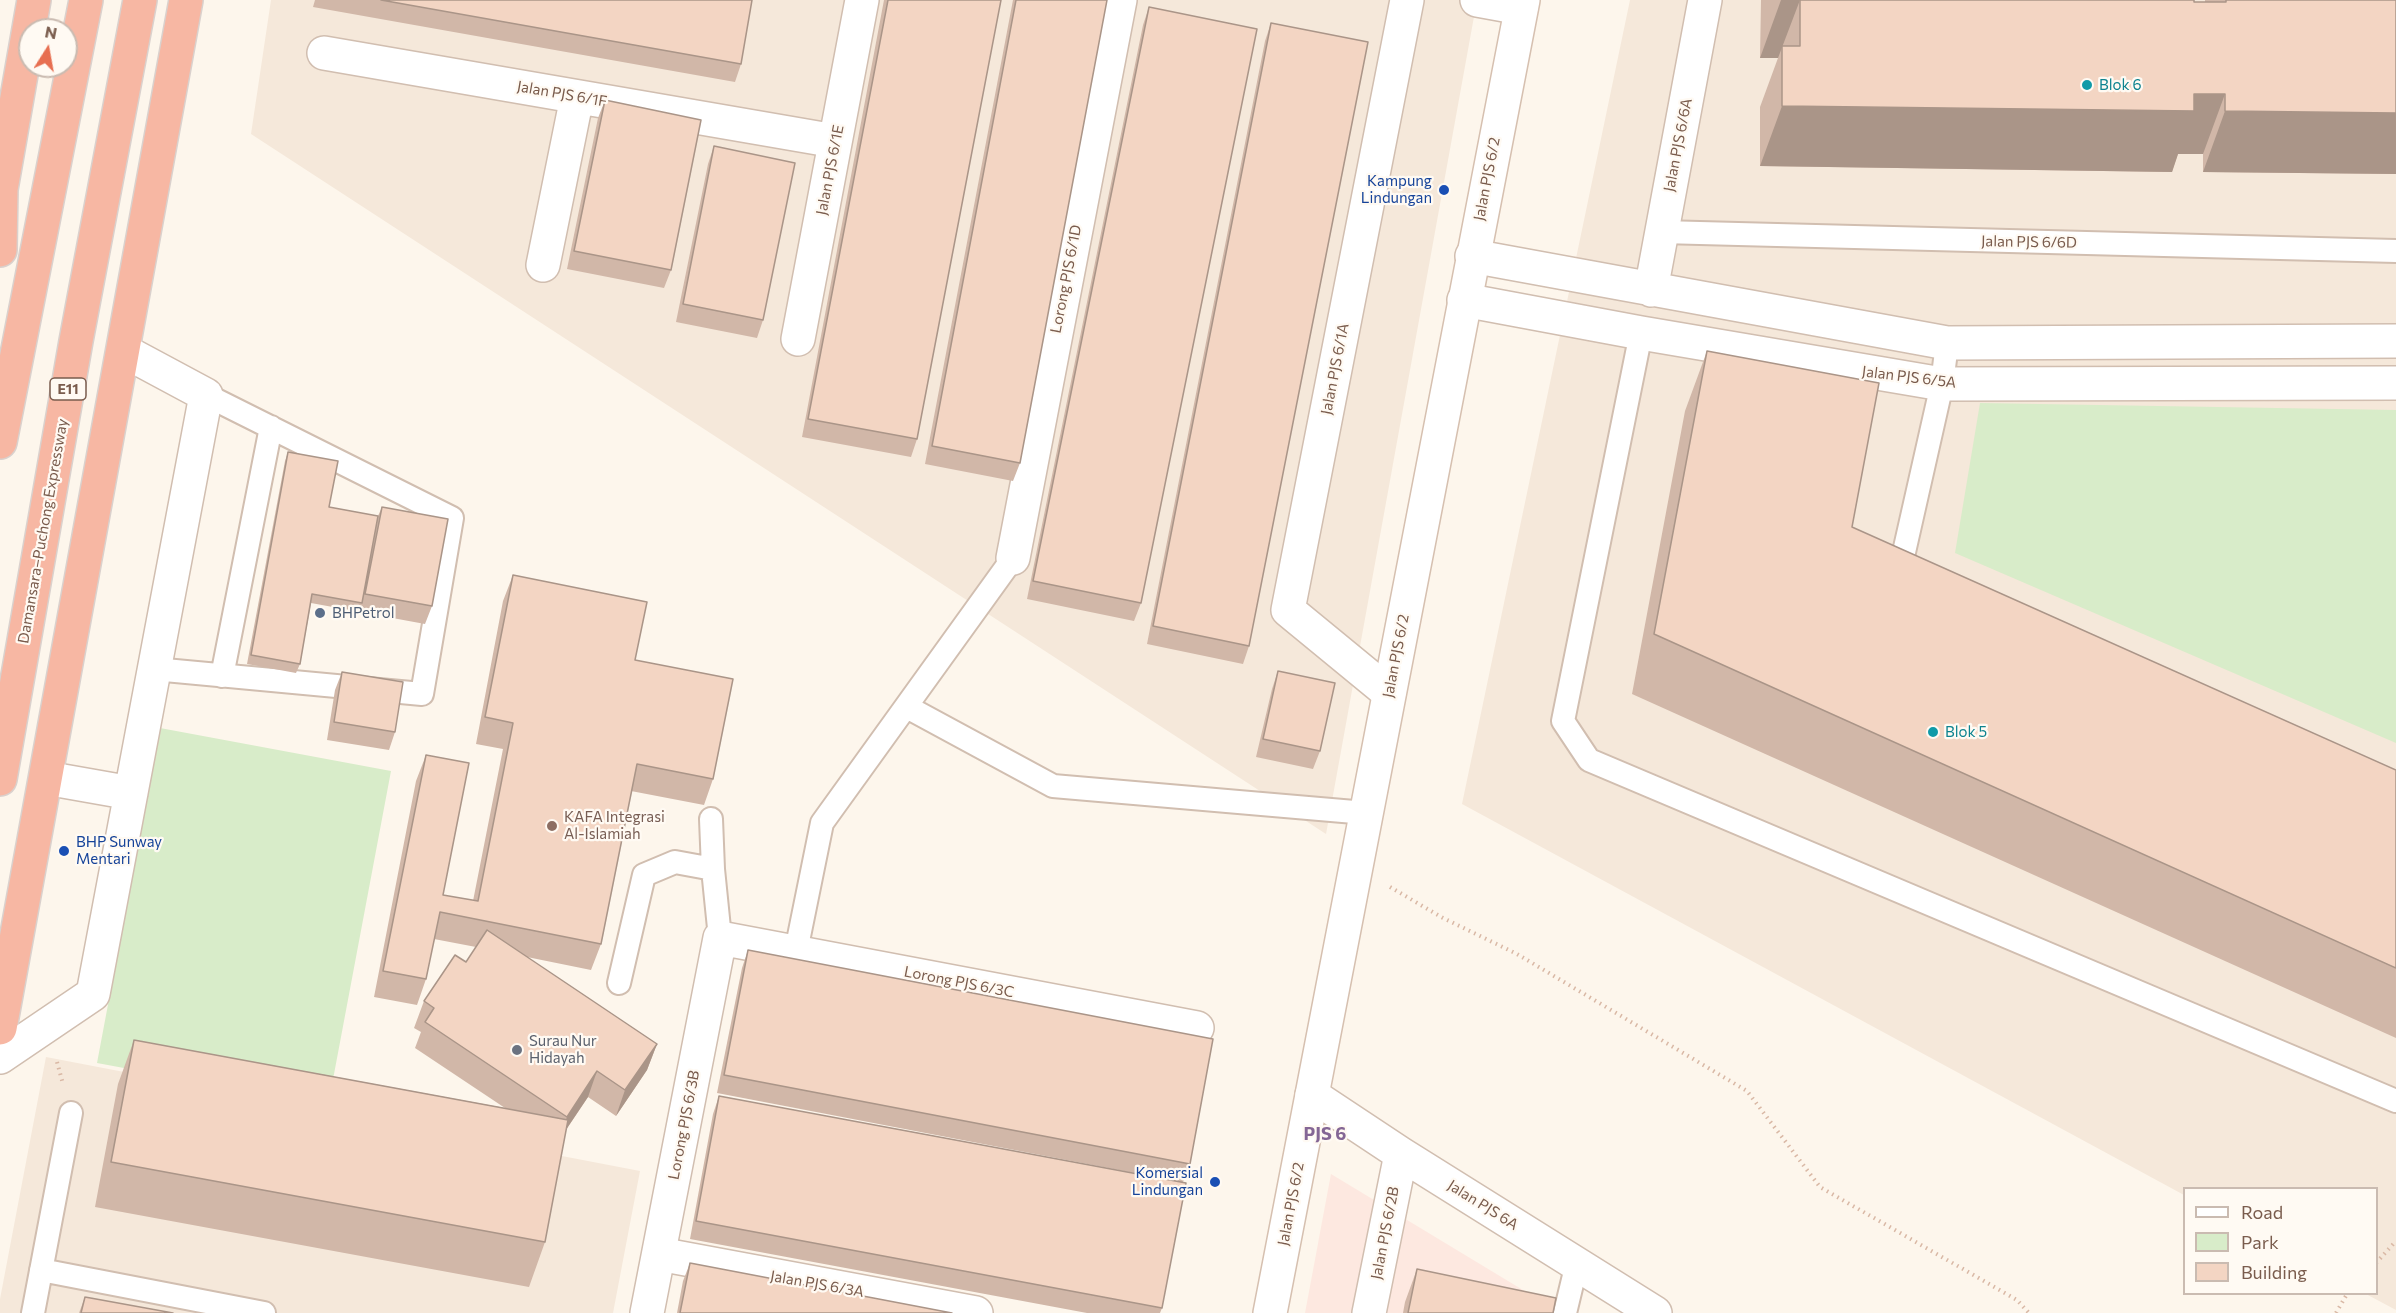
<!DOCTYPE html>
<html>
<head>
<meta charset="utf-8">
<style>
	body { margin:0 }
	#map { position:relative; width:2396px; height:1313px; overflow:hidden; background:#fdf6ec; font-family:Commissioner,sans-serif }
	canvas { display:block }
	.legend { position:absolute; left:2183px; top:1187px; width:195px; height:108px; box-sizing:border-box; background:#fffaf3; border:2px solid #cabbb1; margin:0; padding:8px 10px; list-style:none; font-size:18px; color:#7a5c4d }
	.legend li { display:flex; align-items:center; gap:12px; height:30px }
	.legend b { width:30px; border:2px solid #cabbb1 }
	.north { position:absolute; left:18px; top:18px; width:60px; height:60px; box-sizing:border-box; background:#fffaf3; border:2px solid #cabbb1; border-radius:50%; rotate:11deg; font-size:16px; font-weight:700; line-height:24px; text-align:center; color:#7a5c4d }
	.north::after { content:''; display:block; margin:auto; width:21px; height:27px; background:#e76f51; clip-path:polygon(50% 0,100% 100%,50% 72%,0 100%) }
</style>
</head>
<body>
<div id="map">
<canvas width="2396" height="1313"></canvas>
<ul class="legend">
<li><b style="height:8px;background:#fff"></b>Road</li>
<li><b style="height:16px;background:#d8ecc9"></b>Park</li>
<li><b style="height:16px;background:#f3d5c3"></b>Building</li>
</ul>
<div class="north">N</div>
</div>
<script>
const context = document.querySelector('canvas').getContext('2d');
context.lineJoin = 'round';
function fillPath(path, color) {
  context.fillStyle = color;
  context.fill(path, 'evenodd');
}
function shape(rows) {
  const path = new Path2D();
  for (const r of rows) {
    path.moveTo(r[0], r[1]);
    for (let i = 2; i < r.length; i += 2) path.lineTo(r[i], r[i + 1]);
  }
  return path;
}
function strokePath(path, color, width, dash) {
  context.strokeStyle = color;
  context.lineWidth = width;
  context.lineCap = dash ? 'butt' : 'round';
  context.setLineDash(dash || []);
  context.stroke(path);
}
function drawText(font, color, halo, rows, align = 'center') {
  context.font = font + ' Commissioner,sans-serif';
  context.lineWidth = 4.5;
  context.setLineDash([]);
  context.textBaseline = 'middle';
  context.strokeStyle = halo;
  context.fillStyle = color;
  for (const [text, x, y, turn = 0] of rows) {
    context.save();
    context.translate(x, y);
    context.rotate((+turn || 0) * Math.PI / 180);
    context.textAlign = isNaN(turn) ? turn : align;
    if (halo) context.strokeText(text, 0, 0);
    context.fillText(text, 0, 0);
    context.restore();
  }
}
fillPath(shape([
	[271,0,1477,0,1326,834,251,134],
	[1630,0,2396,0,2396,1310,2366,1294,2376,1294,2376,1188,2184,1188,2184,1195,1462,804],
	[46,1057,640,1171,613,1313,0,1313,0,1299]
]), '#f5e8da');
fillPath(shape([
	[1331,1174,1561,1313,1305,1313]
]), '#fde8e0');
fillPath(shape([
	[1980,403,2396,410,2396,743,1955,553],
	[160,728,391,771,328,1106,97,1063]
]), '#d8ecc9');
const lane = shape([
	[1661,232,2396,251],
	[1641,333,1563,721,1589,760,2396,1101],
	[1911,578,1902,561,1942,384,1947,343],
	[154,669,422,694,452,518,206,395],
	[222,676,271,427],
	[907,707,1053,786,1366,813],
	[711,819,713,869,720,938],
	[796,951,822,823,1013,558],
	[619,983,644,875,675,862,713,869],
	[41,1270,264,1313],
	[33,1313,71,1113],
	[1565,1313,1577,1263]
]);
const street = shape([
	[1477,0,1521,8],
	[324,53,835,141],
	[1472,256,1947,343,2396,341],
	[543,265,577,97],
	[1651,290,1705,0],
	[1464,300,1641,333,1942,384,2396,383],
	[798,339,862,0],
	[1013,558,1120,0],
	[1389,693,1288,610,1407,0],
	[46,778,131,793],
	[0,1057,93,994,206,395,124,351],
	[1312,1095,1401,1154,1655,1313],
	[659,1254,976,1313],
	[647,1313,720,938,1197,1028],
	[1369,1313,1401,1154]
]);
const secondary = shape([
	[1270,1313,1523,0]
]);
const highway = shape([
	[0,195,34,0],
	[0,250,1,188],
	[0,442,86,0],
	[0,779,76,341,140,0],
	[0,1028,186,0]
]);
strokePath(lane, '#d1beb0', 26);
strokePath(street, '#d1beb0', 36);
strokePath(secondary, '#d6c0b0', 36);
strokePath(highway, '#dad1cd', 36);
strokePath(shape([
	[1390,887,1443,918,1517,954,1747,1091,1820,1187,2017,1300,2029,1313],
	[57,1062,63,1084],
	[2376,1263,2396,1241],
	[2336,1313,2347,1294]
]), '#d9b8a5', 4, [1.5, 4.5]);
strokePath(lane, '#fff', 22);
strokePath(street, '#fff', 33);
strokePath(secondary, '#fff', 33);
strokePath(highway, '#f7b7a3', 33);
fillPath(shape([
	[315,0,752,0,741,64,735,82,313,7],
	[884,0,1001,0,917,439,911,457,802,437],
	[1013,0,1107,0,1020,463,1013,481,925,464],
	[1761,0,2194,0,2194,2,2205,2,2205,0,2396,0,2396,174,2203,172,2203,154,2178,154,2172,172,1760,166,1760,107,1778,58,1760,58],
	[1149,7,1141,603,1134,621,1027,599,1143,25],
	[1271,23,1249,646,1243,664,1147,644,1265,41],
	[605,100,671,270,664,288,567,269,598,118],
	[714,146,763,320,757,338,676,322,708,164],
	[1707,351,1852,527,2396,770,2396,1038,1632,694,1685,411],
	[288,452,329,507,378,516,382,507,432,606,425,624,311,603,300,664,296,673,247,664,285,461],
	[513,575,635,660,713,779,704,805,631,791,601,944,591,970,527,957,657,1044,647,1070,616,1116,588,1097,566,1130,545,1242,529,1287,95,1207,118,1084,134,1040,505,1108,415,1048,421,1032,414,1028,424,1001,466,962,476,947,434,939,426,979,417,1005,374,997,416,781,426,755,443,895,473,901,503,749,476,744,503,601],
	[1278,671,1320,751,1313,769,1256,757,1272,689],
	[342,672,395,732,389,750,327,740,335,690],
	[748,950,1190,1164,1183,1182,1162,1308,1160,1313,1087,1313,690,1239,713,1114,719,1096,1150,1176,717,1093,742,968],
	[690,1263,952,1313,677,1313,683,1281],
	[1417,1269,1553,1313,1403,1313,1405,1302],
	[85,1297,173,1313,79,1313]
]), '#d1b7a8');
fillPath(shape([
	[1781,0,1800,0,1778,58,1760,58],
	[2194,94,2225,94,2203,154,2178,154,2172,172,1760,166,1782,106],
	[2225,111,2396,113,2396,174,2203,172],
	[657,1044,647,1070,616,1116,625,1090],
	[597,1071,588,1097,557,1143,567,1117]
]), '#aa9588');
const building = shape([
	[381,0,752,0,741,64,381,0],
	[888,0,1001,0,917,439,808,419,888,0],
	[1016,0,1107,0,1020,463,932,446,1016,0],
	[1800,0,2194,0,2194,2,2226,2,2226,0,2396,0,2396,113,2225,111,2225,94,2194,94,2194,111,1782,106,1782,46,1800,46,1800,0],
	[1149,7,1257,29,1141,603,1033,581,1149,7],
	[1271,23,1368,42,1249,646,1153,626,1271,23],
	[605,100,701,120,671,270,574,251,605,100],
	[714,146,795,163,763,320,683,304,714,146],
	[1707,351,1879,383,1852,527,2396,770,2396,968,1654,634,1707,351],
	[288,452,338,461,329,507,378,516,362,603,312,594,300,664,251,655,288,452],
	[382,507,448,519,432,606,365,594,382,507],
	[513,575,647,602,635,660,733,679,713,779,637,764,601,944,440,912,426,979,383,971,426,755,469,763,443,895,478,901,513,723,485,717,513,575],
	[1278,671,1335,683,1320,751,1263,739,1278,671],
	[342,672,403,682,395,732,334,722,342,672],
	[487,930,657,1044,625,1090,597,1071,567,1117,425,1022,434,1008,424,1001,455,955,466,962,487,930],
	[748,950,1213,1039,1190,1164,724,1075,748,950],
	[134,1040,568,1120,545,1242,111,1162,134,1040],
	[719,1096,1186,1183,1162,1308,696,1221,719,1096],
	[690,1263,952,1313,680,1313,690,1263],
	[1417,1269,1556,1298,1553,1313,1408,1313,1417,1269],
	[85,1297,173,1313,81,1313,85,1297]
]);
fillPath(building, '#f3d5c3');
strokePath(building, '#aa9588', 1.5);
for (const [x, y, r, color] of [
	[2087,85,6,"#0f9aa8"],
	[1444,190,6,"#1a4fb4"],
	[320,613,6,"#5c6f8a"],
	[1933,732,6,"#0f9aa8"],
	[552,826,6,"#8d6e63"],
	[64,851,6,"#1a4fb4"],
	[517,1050,6,"#6b7280"],
	[1215,1182,6,"#1a4fb4"]
]) {
  const dot = new Path2D();
  dot.arc(x, y, r, 0, 2 * Math.PI);
  context.fillStyle = color;
  context.fill(dot);
  strokePath(dot, '#fffaf3', 2);
}
for (const [x, y, w] of [
	[68,389,36]
]) {
  const box = new Path2D();
  box.roundRect(x - w / 2, y - 11, w, 22, 4.5);
  context.fillStyle = '#fffaf3';
  context.fill(box);
  strokePath(box, '#7a5c4d', 1.5);
}
drawText('bold 14px', '#7a5c4d', null, [
	["E11",68,389]
]);
drawText('15px', '#0d838f', '#fffaf3', [
	["Blok 6",2099,85],
	["Blok 5",1945,732]
], 'left');
drawText('15px', '#7a5c4d', '#fffaf3', [
	["Jalan PJS 6/1F",562,94,10],
	["Jalan PJS 6/6A",1678,145,-79],
	["Jalan PJS 6/1E",830,170,-79],
	["Jalan PJS 6/2",1487,179,-79],
	["Jalan PJS 6/6D",2029,242,1],
	["Lorong PJS 6/1D",1066,279,-79],
	["Jalan PJS 6/1A",1335,369,-79],
	["Jalan PJS 6/5A",1909,377,7],
	["Damansara–Puchong Expressway",43,531,-80],
	["Jalan PJS 6/2",1396,656,-79],
	["Lorong PJS 6/3C",959,982,11],
	["Lorong PJS 6/3B",684,1125,-79],
	["Jalan PJS 6/2",1291,1204,-79],
	["Jalan PJS 6A",1483,1205,32],
	["Jalan PJS 6/2B",1385,1233,-79],
	["Jalan PJS 6/3A",817,1284,10]
]);
drawText('15px', '#164399', '#fffaf3', [
	["Kampung",1432,181],
	["Lindungan",1432,198],
	["BHP Sunway",76,842,"left"],
	["Mentari",76,859,"left"],
	["Komersial",1203,1173],
	["Lindungan",1203,1190]
], 'right');
drawText('15px', '#4e5e75', '#fffaf3', [
	["BHPetrol",332,613]
], 'left');
drawText('15px', '#785e54', '#fffaf3', [
	["KAFA Integrasi",564,817],
	["Al-Islamiah",564,834]
], 'left');
drawText('15px', '#5b616d', '#fffaf3', [
	["Surau Nur",529,1041],
	["Hidayah",529,1058]
], 'left');
drawText('bold 18px', '#846695', '#fffaf3', [
	["PJS 6",1325,1134]
]);
</script>
</body>
</html>
